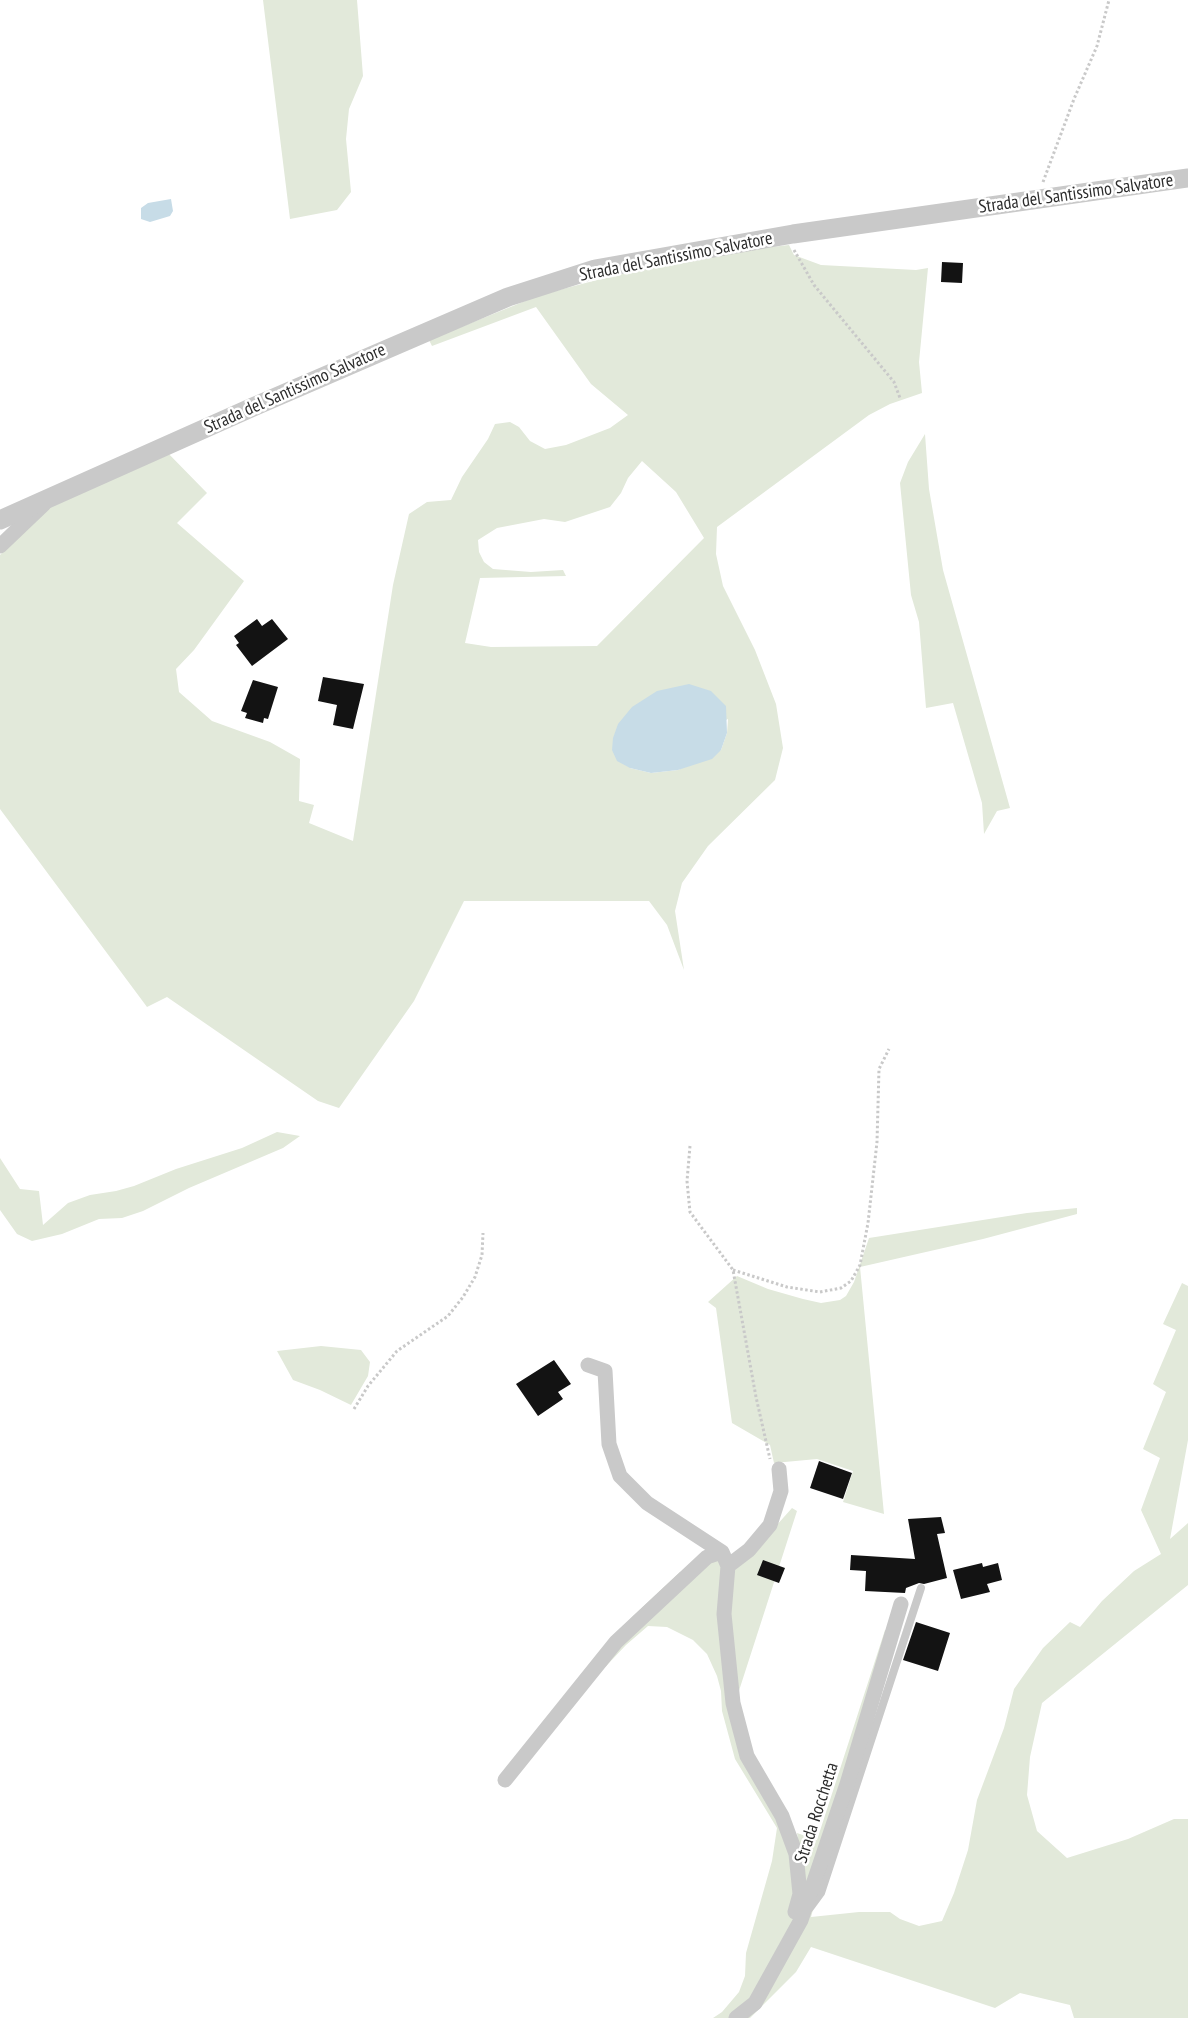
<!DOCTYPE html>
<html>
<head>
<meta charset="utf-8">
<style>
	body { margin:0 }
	canvas { display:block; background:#fff }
</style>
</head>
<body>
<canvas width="1188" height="2018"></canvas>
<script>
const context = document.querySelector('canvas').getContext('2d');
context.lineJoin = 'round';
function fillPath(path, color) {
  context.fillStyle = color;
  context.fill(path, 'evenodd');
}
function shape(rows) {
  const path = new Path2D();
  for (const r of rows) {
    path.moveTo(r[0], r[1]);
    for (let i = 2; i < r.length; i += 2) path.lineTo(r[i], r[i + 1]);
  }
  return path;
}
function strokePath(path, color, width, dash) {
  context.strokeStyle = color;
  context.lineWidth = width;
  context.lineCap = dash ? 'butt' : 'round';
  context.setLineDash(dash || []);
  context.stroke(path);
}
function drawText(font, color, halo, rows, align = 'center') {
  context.font = font + ' "PT Sans Narrow",sans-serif';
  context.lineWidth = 5;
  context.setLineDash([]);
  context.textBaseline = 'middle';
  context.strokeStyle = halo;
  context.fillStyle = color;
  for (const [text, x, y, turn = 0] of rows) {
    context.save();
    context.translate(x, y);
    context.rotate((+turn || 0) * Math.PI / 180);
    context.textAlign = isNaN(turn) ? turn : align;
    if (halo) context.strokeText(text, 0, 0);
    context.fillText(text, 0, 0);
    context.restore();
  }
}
fillPath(shape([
	[263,0,357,0,363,76,349,109,346,139,351,192,337,210,290,219],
	[789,245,794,255,821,265,916,270,928,268,919,362,922,393,890,404,869,415,717,527,716,554,723,586,755,650,776,704,783,748,775,780,708,846,682,883,675,911,684,970,667,925,649,901,464,901,414,1001,339,1108,318,1101,167,997,147,1007,0,809,0,555,46,505,164,449,207,493,177,523,244,581,194,650,176,669,179,692,212,721,270,742,300,759,299,801,314,805,309,823,353,841,393,585,409,514,427,502,451,500,462,477,488,439,495,424,510,422,519,427,530,441,545,449,566,445,610,428,628,415,591,384,536,307,432,346,429,340,540,295,631,271,736,251],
	[642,461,676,492,704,538,597,646,491,647,465,643,480,578,566,576,563,570,531,572,493,569,484,562,479,552,478,540,497,528,544,519,565,522,610,507,621,493,628,478],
	[728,719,727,733,721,750,678,770,651,773,630,768],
	[925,434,929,489,943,570,1010,808,997,811,984,834,982,803,953,703,926,708,919,622,911,595,900,483,908,462],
	[277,1132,300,1136,283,1148,189,1188,143,1211,122,1218,99,1219,62,1234,32,1241,17,1234,0,1210,0,1158,20,1189,39,1191,43,1225,68,1203,90,1195,116,1191,134,1186,176,1169,242,1148],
	[1077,1208,1077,1214,983,1239,860,1267,884,1514,843,1502,853,1471,817,1459,774,1463,770,1445,732,1423,716,1308,708,1302,737,1276,768,1289,803,1299,821,1303,840,1300,846,1296,854,1282,869,1238,1027,1213],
	[1182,1283,1188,1286,1188,1440,1170,1539,1188,1523,1188,1585,1042,1703,1030,1757,1027,1795,1037,1831,1067,1858,1128,1839,1174,1819,1188,1819,1188,2018,1074,2018,1070,2005,1020,1993,995,2008,811,1947,796,1972,750,2018,713,2018,722,2012,739,1992,745,1976,746,1953,772,1861,777,1828,735,1759,722,1711,721,1691,717,1676,707,1654,693,1640,667,1627,648,1626,626,1645,592,1681,632,1617,680,1572,686,1572,704,1553,742,1564,792,1508,797,1511,736,1700,739,1725,801,1858,797,1833,817,1840,885,1630,890,1632,811,1917,859,1912,890,1912,900,1919,919,1926,942,1921,954,1893,968,1850,977,1800,1004,1728,1014,1689,1043,1648,1070,1622,1080,1627,1102,1601,1134,1571,1161,1554,1141,1510,1160,1458,1143,1449,1166,1392,1153,1384,1176,1330,1163,1324],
	[321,1346,361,1350,370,1362,368,1376,351,1405,320,1390,293,1380,277,1351]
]), '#e2e9da');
fillPath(shape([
	[171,199,173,211,170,216,150,222,141,219,141,208,148,203],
	[689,684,711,691,726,706,727,733,721,750,712,759,678,770,651,773,630,768,617,761,612,750,613,738,618,724,632,707,657,691]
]), '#c7dce7');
fillPath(shape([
	[942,262,963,263,962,283,941,282],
	[257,619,262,626,272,619,288,639,252,666,236,645,239,643,234,636],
	[323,677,364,684,353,729,333,725,337,705,318,701],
	[253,680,278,687,268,719,264,718,263,723,245,718,247,713,241,711],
	[554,1360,571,1384,558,1392,563,1399,538,1416,516,1384],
	[819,1461,852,1473,843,1499,810,1488],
	[941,1517,945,1533,937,1534,947,1578,924,1584,919,1583,906,1588,905,1593,865,1591,866,1571,850,1570,851,1555,915,1559,908,1519],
	[763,1560,785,1568,779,1583,757,1575],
	[982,1563,983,1567,998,1563,1002,1580,987,1584,990,1592,961,1599,953,1570],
	[916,1622,950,1633,938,1671,903,1660]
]), '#131313');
strokePath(shape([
	[1043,182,1074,99,1097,46,1109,0],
	[794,250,814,285,894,382,900,398],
	[690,1146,687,1181,690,1212,733,1270,756,1397,770,1459],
	[733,1270,787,1287,820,1292,841,1288,851,1281,860,1265,868,1223,877,1142,879,1069,889,1049],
	[354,1409,368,1386,397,1351,448,1316,463,1297,475,1277,482,1255,483,1233]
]), '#c9c9c9', 3, [2.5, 2.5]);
strokePath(shape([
	[810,1908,821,1893,921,1588]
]), '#c9c9c9', 8);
strokePath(shape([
	[0,546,44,504],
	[588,1365,605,1371,609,1444,620,1476,647,1503,722,1552,728,1566,749,1550,770,1525,781,1491,779,1469],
	[728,1566,724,1614,733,1703,747,1756,782,1816,796,1854,800,1894,795,1912],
	[505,1780,616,1642,707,1557,722,1552],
	[736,2018,755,2003,801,1920,847,1784,901,1604]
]), '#c9c9c9', 15);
strokePath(shape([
	[0,520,253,407,508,297,595,269,793,234,1188,178]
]), '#c9c9c9', 19);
drawText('18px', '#2c2c2c', '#fff', [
	["Strada del Santissimo Salvatore",1076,194,-8],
	["Strada del Santissimo Salvatore",676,257,-11],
	["Strada del Santissimo Salvatore",295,389,-24],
	["Strada Rocchetta",817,1813,-72]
]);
</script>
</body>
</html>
